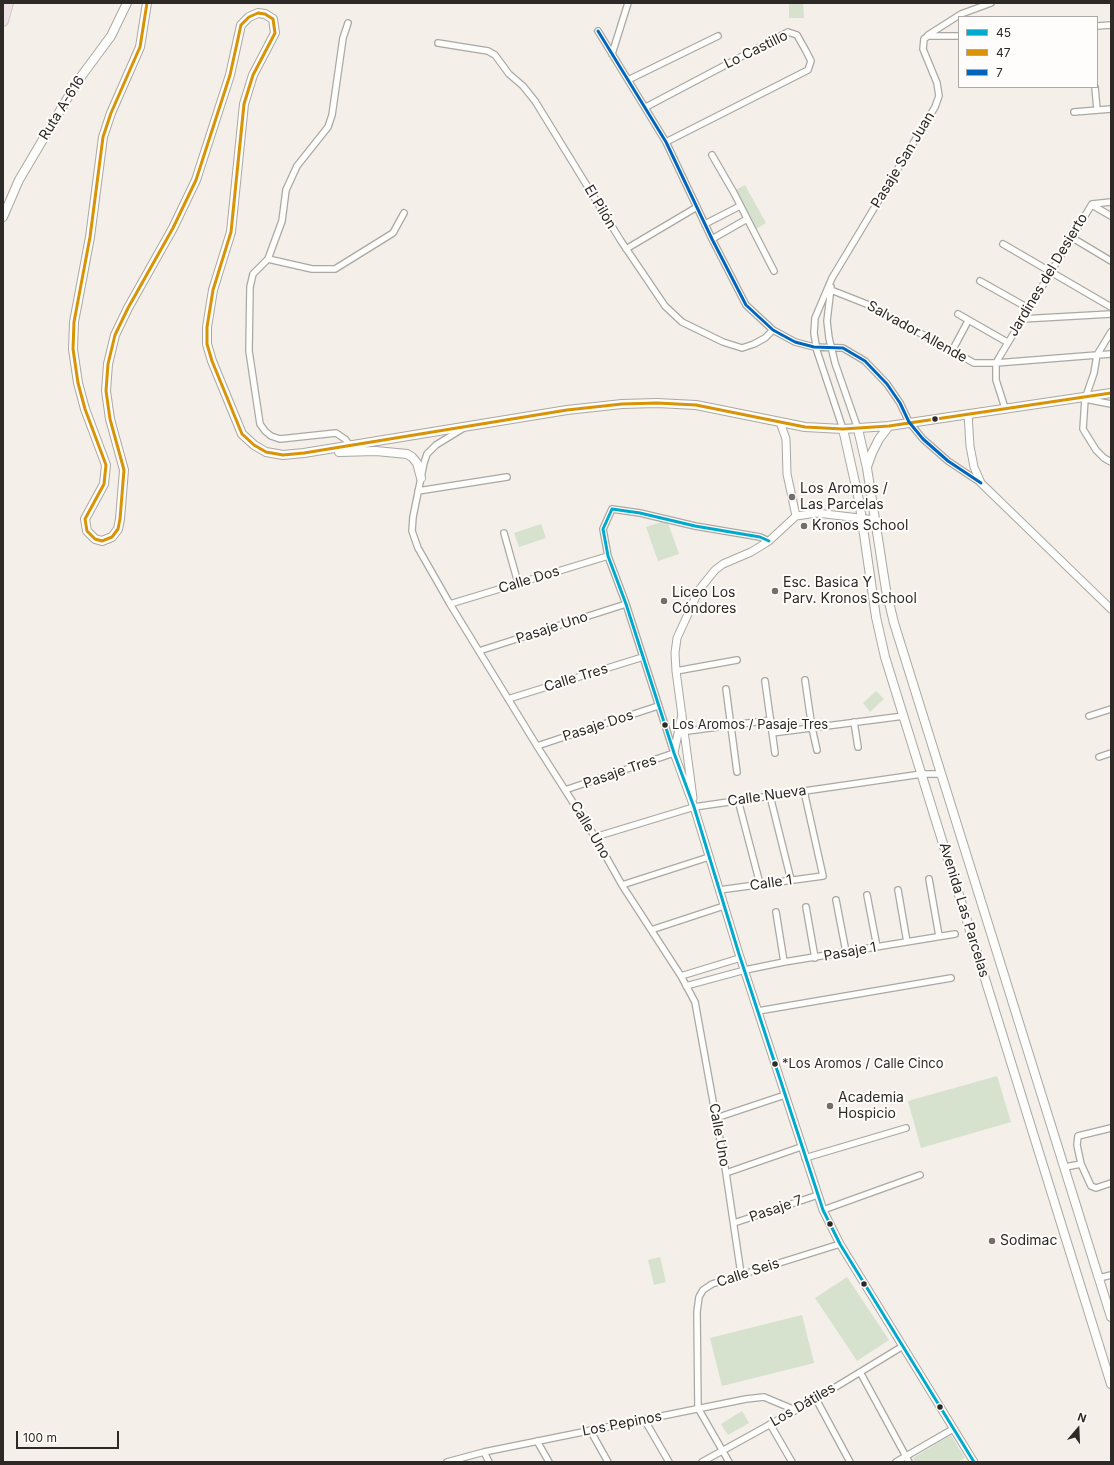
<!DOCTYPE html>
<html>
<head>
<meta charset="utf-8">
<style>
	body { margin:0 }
	#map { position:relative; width:1114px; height:1465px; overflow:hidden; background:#f4efe9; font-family:Inter,sans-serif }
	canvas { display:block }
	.frame { position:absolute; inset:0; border:4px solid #2d2926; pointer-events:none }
	.legend { position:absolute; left:958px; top:16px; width:140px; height:72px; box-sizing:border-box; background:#fffdfb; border:1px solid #aba8a6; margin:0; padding:5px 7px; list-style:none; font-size:12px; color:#2d2926 }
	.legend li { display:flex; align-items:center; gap:8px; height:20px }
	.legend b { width:20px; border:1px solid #aba8a6 }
	.north { position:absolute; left:1058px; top:1409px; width:40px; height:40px; -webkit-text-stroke:3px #fffdfb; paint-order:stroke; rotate:19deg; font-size:11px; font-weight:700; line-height:16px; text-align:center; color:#2d2926 }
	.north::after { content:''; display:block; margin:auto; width:14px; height:18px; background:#2d2926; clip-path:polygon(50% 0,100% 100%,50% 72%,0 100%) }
	.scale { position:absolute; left:16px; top:1431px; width:103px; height:18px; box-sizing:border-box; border:2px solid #2d2926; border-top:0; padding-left:5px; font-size:12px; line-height:14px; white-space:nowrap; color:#2d2926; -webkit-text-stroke:3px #fffdfb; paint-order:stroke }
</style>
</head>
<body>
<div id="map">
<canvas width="1114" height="1465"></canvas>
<div class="frame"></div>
<ul class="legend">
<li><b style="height:5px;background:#00a9ce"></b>45</li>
<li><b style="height:5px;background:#d99306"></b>47</li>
<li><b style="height:5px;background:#0065bd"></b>7</li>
</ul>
<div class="north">N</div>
<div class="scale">100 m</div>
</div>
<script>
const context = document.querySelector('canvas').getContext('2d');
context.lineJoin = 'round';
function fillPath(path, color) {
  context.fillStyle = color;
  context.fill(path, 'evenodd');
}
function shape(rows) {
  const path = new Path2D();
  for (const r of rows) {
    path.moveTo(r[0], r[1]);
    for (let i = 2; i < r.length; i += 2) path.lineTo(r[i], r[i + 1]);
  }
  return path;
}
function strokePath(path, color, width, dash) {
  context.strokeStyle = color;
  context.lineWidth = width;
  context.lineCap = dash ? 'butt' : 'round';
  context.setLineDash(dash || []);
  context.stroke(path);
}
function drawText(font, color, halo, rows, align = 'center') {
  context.font = font + ' Inter,sans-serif';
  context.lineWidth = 4;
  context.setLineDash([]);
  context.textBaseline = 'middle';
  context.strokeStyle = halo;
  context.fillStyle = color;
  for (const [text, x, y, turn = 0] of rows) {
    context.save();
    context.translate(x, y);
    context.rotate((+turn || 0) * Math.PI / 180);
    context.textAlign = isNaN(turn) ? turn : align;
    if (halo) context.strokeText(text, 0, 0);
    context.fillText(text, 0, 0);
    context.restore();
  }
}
fillPath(shape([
	[789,3,803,3,804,18,789,18],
	[745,185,766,223,756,229,735,190],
	[667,520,679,554,658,561,646,527],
	[541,524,546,538,519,547,514,533],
	[876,691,884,699,870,712,863,703],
	[997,1076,1011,1122,921,1148,908,1101],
	[660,1257,666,1282,654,1285,648,1260],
	[847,1277,889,1340,857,1361,815,1298],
	[802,1315,814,1363,722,1386,710,1338],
	[742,1411,749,1423,728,1435,721,1424],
	[951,1435,965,1458,957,1462,915,1462,913,1458]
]), '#d6e2ce');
const minor = shape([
	[348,23,343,38,332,115,328,127,297,166,286,190,282,221,268,259,253,274,250,287,249,351,260,424,265,431,271,436,280,439,336,433,345,439,351,447],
	[1097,26,1111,25],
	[598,31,666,142,712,239,746,305,773,330,795,342,814,347,843,348,865,361,887,384,900,403,909,422,923,439,948,461,981,483],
	[928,35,961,14,991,3],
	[438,43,488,51,495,55,509,74,523,86,535,101,621,241,665,306,682,322,723,342,742,348,754,344,765,338,773,330],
	[612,54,628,3],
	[628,80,718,36],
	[1095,87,1097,110],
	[646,107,788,32,797,35,806,51,811,61,808,70,666,142],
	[1074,112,1111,109],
	[712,155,734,193,774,271],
	[1092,205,1111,216],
	[705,224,740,206],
	[1071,237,1111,261],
	[712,239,747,219],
	[1003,244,1111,307],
	[626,249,697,207],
	[268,259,312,269,335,269,393,233,404,213],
	[980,281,1028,308],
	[831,287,827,321,829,338,835,363,858,429],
	[831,290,869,305,974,363,996,363,1097,355,1111,332],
	[958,314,1007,342],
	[1022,319,1111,314],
	[952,351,968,321],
	[1111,354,1097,355,1094,373,1085,399,1111,404],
	[1085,399,1083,429,1096,450,1104,458,1111,462],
	[1005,408,996,380,996,363,1000,356,1092,204,1111,202],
	[462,429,436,445,427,454,424,463,413,517,412,531,418,548,450,604,537,746,595,837,622,885,681,976,695,1002,726,1173,741,1274],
	[843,429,817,351,814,333,815,318,832,278,935,107,939,96,937,83,923,49,924,39,928,36,959,36],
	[418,491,507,477],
	[504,533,518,583],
	[450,604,608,556],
	[479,651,626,604],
	[676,671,737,660],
	[805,680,812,728,817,750],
	[765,681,775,753],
	[726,689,737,772],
	[508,699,643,657],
	[1089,716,1111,709],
	[854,722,858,747],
	[680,732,771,720],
	[772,733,904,716],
	[537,746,658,706],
	[1099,757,1111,753],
	[565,790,674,753,626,604,608,556,603,529,612,509,640,513,695,526,760,537,769,541],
	[770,796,791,880],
	[738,800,760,884],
	[595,837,694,807,922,774,942,774],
	[929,879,939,936],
	[622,885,709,857],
	[719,890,823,876,804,791],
	[898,890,907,942],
	[867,895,877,947],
	[836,900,846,952],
	[806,907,815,958],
	[776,912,784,962],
	[651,930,724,906],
	[681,976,740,958],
	[686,986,745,970,784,962,955,934],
	[758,1011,951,978],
	[716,1118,785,1095],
	[805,1158,906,1128],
	[1081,1164,1091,1186,1096,1188,1111,1183],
	[1065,1167,1081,1164,1077,1145,1078,1136,1111,1128],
	[726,1173,801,1147],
	[823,1210,920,1175],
	[734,1223,818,1195],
	[1099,1278,1111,1275],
	[860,1372,909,1462],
	[816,1399,850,1462],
	[644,1419,669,1462],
	[770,1424,792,1462],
	[590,1430,608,1462],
	[537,1441,549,1462],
	[484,1452,489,1462],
	[447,1462,484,1452,746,1399,764,1397,795,1410],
	[702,1462,816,1399,903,1346],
	[729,1462,698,1408,697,1312,699,1297,703,1290,712,1284,840,1244],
	[896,1462,953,1429]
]);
const tertiary = shape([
	[968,414,970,446,974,467,981,483,1111,609],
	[780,422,786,439,787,474,796,516],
	[682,714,674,753,694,807,739,954,823,1210,840,1244,974,1462],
	[693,798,676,671,675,653,677,638,699,590,715,570,723,564,751,552,769,541,796,516,817,513,876,520]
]);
const secondary = shape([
	[147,3,140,47,111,113,103,137,90,237,74,322,73,349,78,383,85,409,106,465,104,484,85,519,87,531,95,539,102,541,112,537,118,529,120,519,124,470,110,419,106,391,108,364,115,335,128,308,173,228,196,180,230,75,241,25,249,17,258,13,265,14,273,19,275,33,253,75,244,104,231,232,213,290,207,327,207,344,212,361,242,434,254,445,266,452,283,455,304,453,567,410,622,404,657,403,696,405,805,427,843,429,889,426,1111,393],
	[3,217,19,180,77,82,111,36,127,3],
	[843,429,859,500,876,617,885,657,1111,1384],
	[858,429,867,468,886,590,894,623,1111,1317],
	[339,452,376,451,407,454,412,457,417,463,421,478],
	[867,467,872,453,879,439,889,426]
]);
const motorway = shape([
	[3,21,8,3]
]);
strokePath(minor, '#aba8a3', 8);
strokePath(tertiary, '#aba8a3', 9);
strokePath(secondary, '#aba8a3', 10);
strokePath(motorway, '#cdcac7', 12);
strokePath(minor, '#fdfdfc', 5.5);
strokePath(tertiary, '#fdfdfc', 7);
strokePath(secondary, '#fdfdfc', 8);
strokePath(motorway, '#eee1e6', 10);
strokePath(shape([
	[769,541,760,537,695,526,640,513,612,509,603,529,608,556,626,604,674,753,694,807,739,954,823,1210,840,1244,974,1462]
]), '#00a9ce', 3);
strokePath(shape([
	[147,3,140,47,111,113,103,137,90,237,74,322,73,349,78,383,85,409,106,465,104,484,85,519,87,531,95,539,102,541,112,537,118,529,120,519,124,470,110,419,106,391,108,364,115,335,128,308,173,228,196,180,230,75,241,25,249,17,258,13,265,14,273,19,275,33,253,75,244,104,231,232,213,290,207,327,207,344,212,361,242,434,254,445,266,452,283,455,304,453,567,410,622,404,657,403,696,405,805,427,843,429,889,426,1111,393]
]), '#d99306', 3);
strokePath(shape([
	[598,31,666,142,712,239,746,305,773,330,795,342,814,347,843,348,865,361,887,384,900,403,909,422,923,439,948,461,981,483]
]), '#0065bd', 3);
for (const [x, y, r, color] of [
	[935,419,3.5,"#2d2926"],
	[792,497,4,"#736e6a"],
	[804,526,4,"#736e6a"],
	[775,591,4,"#736e6a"],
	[664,601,4,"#736e6a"],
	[665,725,3.5,"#2d2926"],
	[775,1064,3.5,"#2d2926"],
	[830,1106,4,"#736e6a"],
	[830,1224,3.5,"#2d2926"],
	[992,1241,4,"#736e6a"],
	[864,1284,3.5,"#2d2926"],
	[940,1407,3.5,"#2d2926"]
]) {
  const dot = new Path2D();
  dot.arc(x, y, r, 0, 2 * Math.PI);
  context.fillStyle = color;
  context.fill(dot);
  strokePath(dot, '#fffdfb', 1.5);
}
drawText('13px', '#2d2926', '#fffdfb', [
	["Los Aromos / Pasaje Tres",672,725],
	["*Los Aromos / Calle Cinco",782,1064]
], 'left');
drawText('14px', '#2d2926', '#fffdfb', [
	["Lo Castillo",756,50,-26],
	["Ruta A-616",62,108,-58],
	["Pasaje San Juan",903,160,-59],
	["El Pilón",600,207,59],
	["Jardines del Desierto",1048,275,-59],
	["Salvador Allende",917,332,29],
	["Calle Dos",529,580,-17],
	["Pasaje Uno",552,628,-18],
	["Calle Tres",576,678,-17],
	["Pasaje Dos",598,726,-18],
	["Pasaje Tres",620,772,-19],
	["Calle Nueva",767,796,-8],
	["Calle Uno",590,830,59],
	["Calle 1",771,883,-8],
	["Avenida Las Parcelas",964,910,73],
	["Pasaje 1",850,952,-10],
	["Calle Uno",719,1135,80],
	["Pasaje 7",776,1209,-19],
	["Calle Seis",748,1273,-18],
	["Los Dátiles",803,1405,-30],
	["Los Pepinos",622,1424,-11]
]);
drawText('14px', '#2d2926', '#fffdfb', [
	["Los Aromos /",800,489],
	["Las Parcelas",800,505],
	["Kronos School",812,526],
	["Esc. Basica Y",783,583],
	["Parv. Kronos School",783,599],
	["Liceo Los",672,593],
	["Cóndores",672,609],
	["Academia",838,1098],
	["Hospicio",838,1114],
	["Sodimac",1000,1241]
], 'left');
</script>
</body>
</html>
